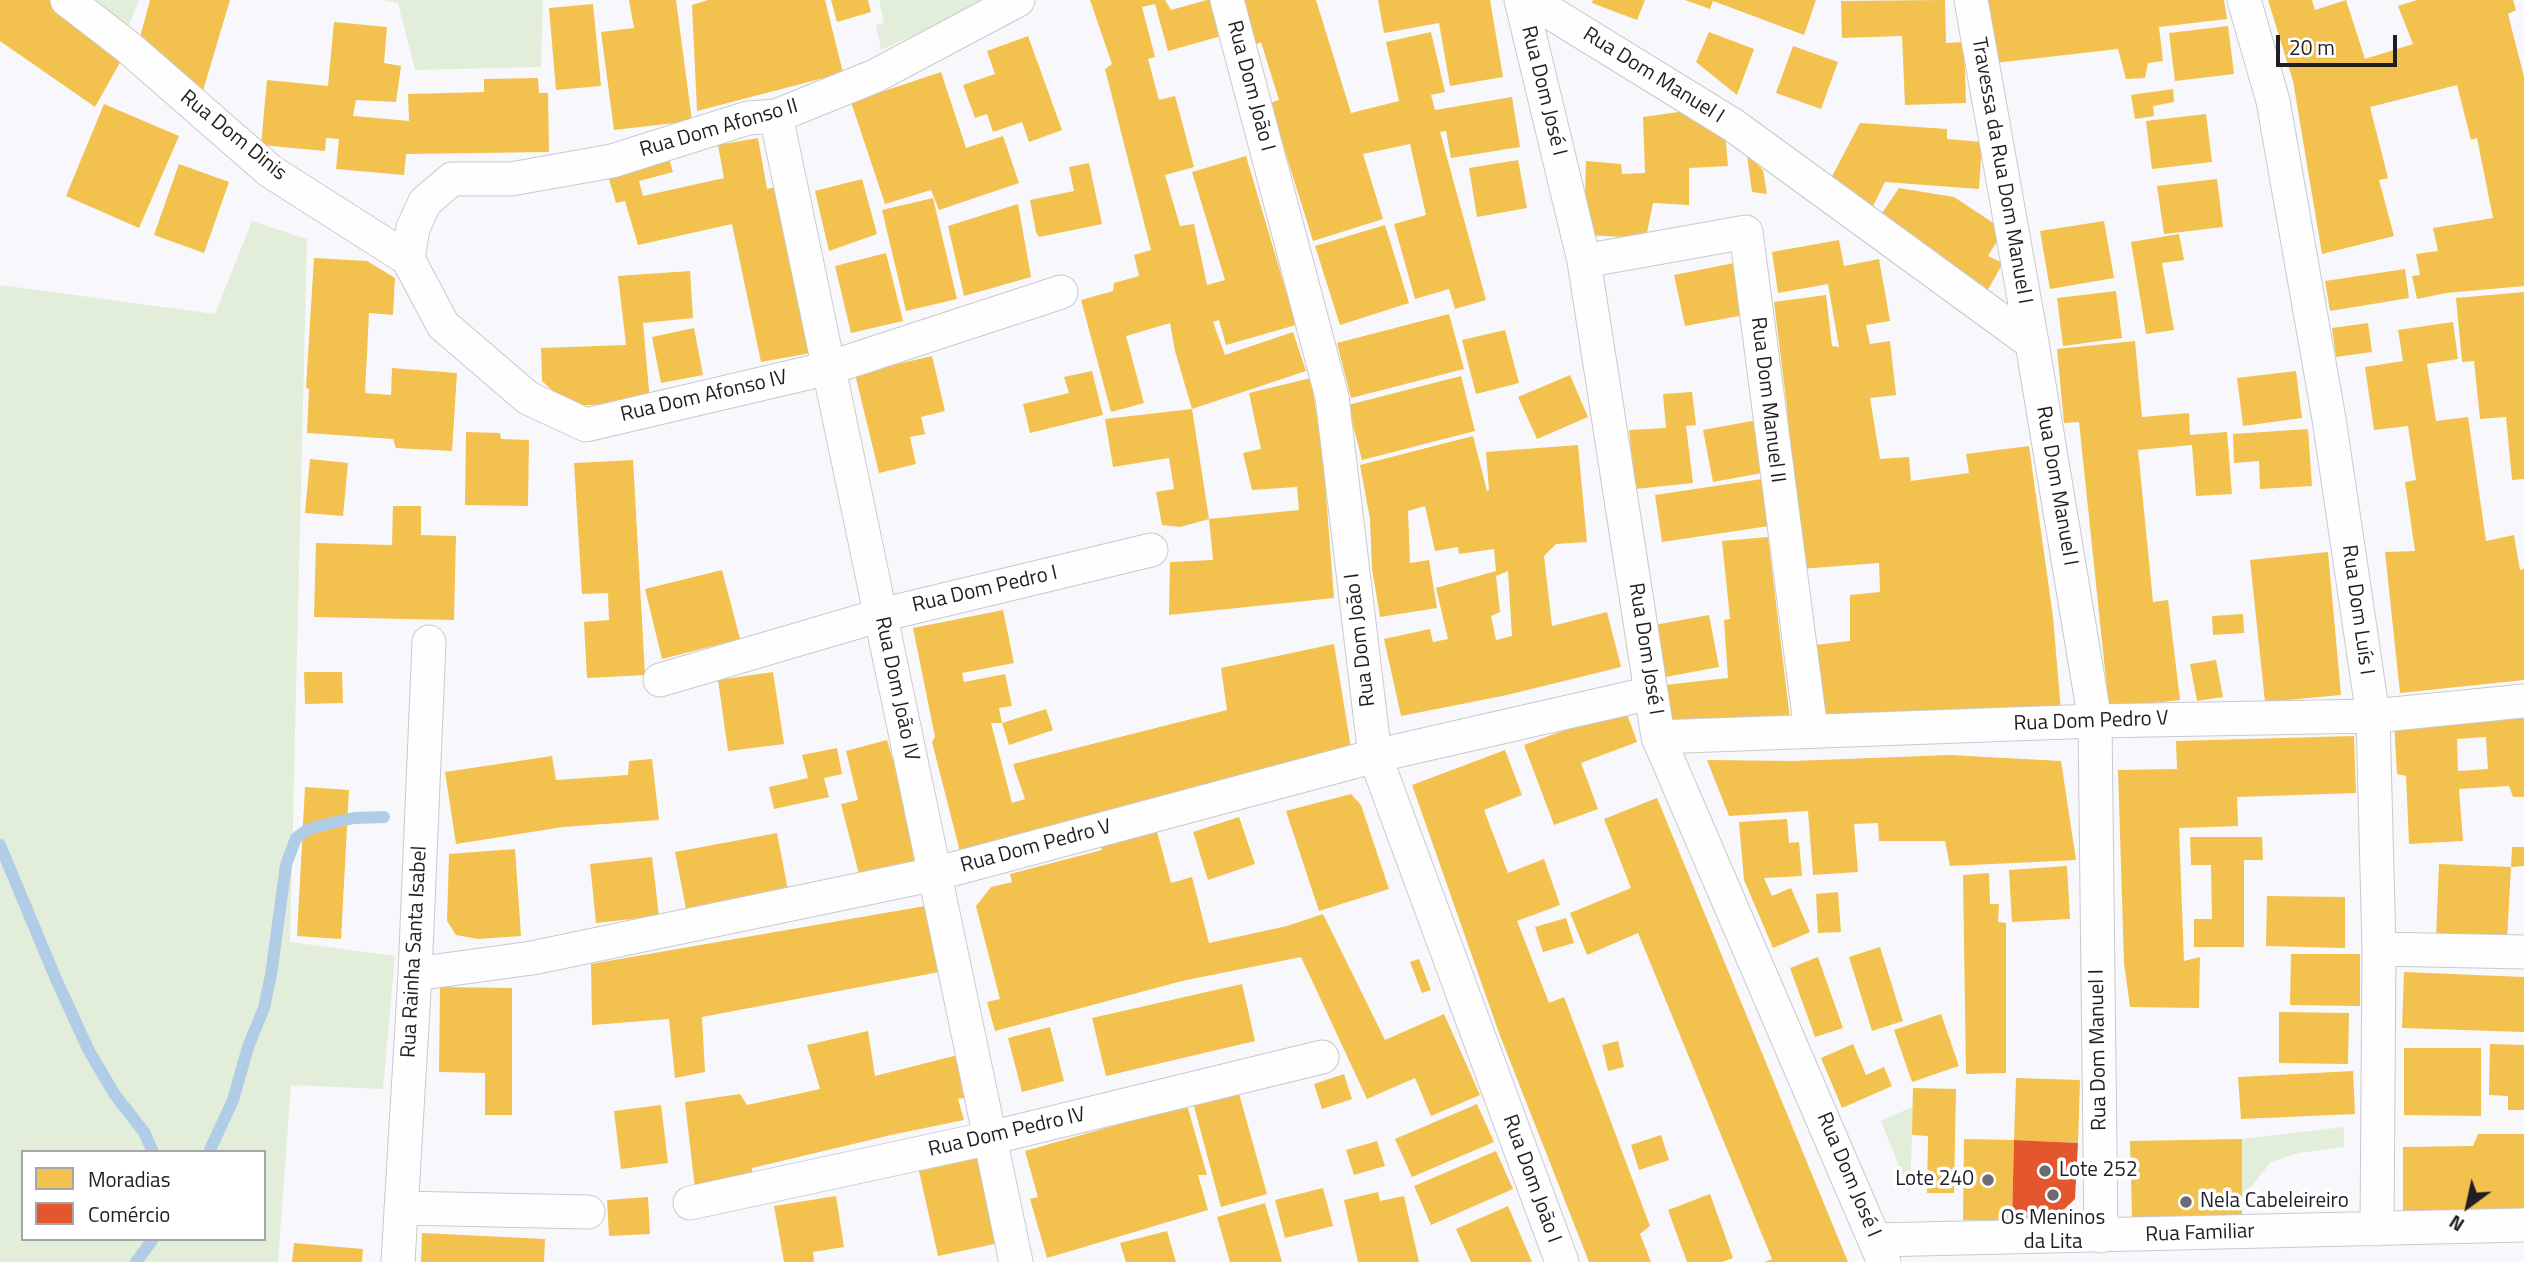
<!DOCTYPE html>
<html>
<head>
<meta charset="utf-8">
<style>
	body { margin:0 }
	#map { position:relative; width:2524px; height:1262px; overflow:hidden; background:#f8f8fc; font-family:"Titillium Web",sans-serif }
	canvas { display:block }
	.legend { position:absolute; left:21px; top:1150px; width:245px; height:91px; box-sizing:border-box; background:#fff; border:2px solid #a6a5a8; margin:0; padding:9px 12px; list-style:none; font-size:21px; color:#201f26 }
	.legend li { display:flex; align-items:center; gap:14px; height:35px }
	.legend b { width:35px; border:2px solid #a6a5a8 }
	.north { position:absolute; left:2433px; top:1171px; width:70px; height:70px; -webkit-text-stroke:5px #fff; paint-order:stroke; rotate:213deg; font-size:19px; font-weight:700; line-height:28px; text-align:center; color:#201f26 }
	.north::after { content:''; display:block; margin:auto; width:24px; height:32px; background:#201f26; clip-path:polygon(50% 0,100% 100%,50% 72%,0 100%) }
	.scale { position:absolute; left:2276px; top:35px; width:121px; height:32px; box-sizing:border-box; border:4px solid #201f26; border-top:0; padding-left:9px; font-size:21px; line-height:24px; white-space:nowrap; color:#201f26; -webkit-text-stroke:5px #fff; paint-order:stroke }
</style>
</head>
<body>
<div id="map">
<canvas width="2524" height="1262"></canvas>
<ul class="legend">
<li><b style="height:19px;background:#f2c14e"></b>Moradias</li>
<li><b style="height:19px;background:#e4572e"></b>Comércio</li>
</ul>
<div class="north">N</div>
<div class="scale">20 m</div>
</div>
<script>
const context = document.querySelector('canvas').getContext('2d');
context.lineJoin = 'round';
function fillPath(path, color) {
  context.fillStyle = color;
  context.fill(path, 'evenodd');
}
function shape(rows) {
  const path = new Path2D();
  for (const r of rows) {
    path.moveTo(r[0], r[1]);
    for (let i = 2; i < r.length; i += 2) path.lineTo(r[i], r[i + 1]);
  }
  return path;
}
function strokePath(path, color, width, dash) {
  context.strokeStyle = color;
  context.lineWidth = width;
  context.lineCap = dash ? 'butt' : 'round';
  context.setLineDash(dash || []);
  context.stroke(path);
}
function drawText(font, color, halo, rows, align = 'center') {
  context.font = font + ' "Titillium Web",sans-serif';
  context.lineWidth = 7;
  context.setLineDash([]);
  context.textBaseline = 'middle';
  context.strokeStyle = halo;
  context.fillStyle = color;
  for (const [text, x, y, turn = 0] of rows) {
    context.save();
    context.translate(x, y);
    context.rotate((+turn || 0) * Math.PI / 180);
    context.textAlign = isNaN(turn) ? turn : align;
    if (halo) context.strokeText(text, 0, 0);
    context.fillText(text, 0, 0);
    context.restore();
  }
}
fillPath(shape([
	[96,0,139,0,128,27],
	[380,0,543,0,541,67,415,70,398,3],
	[879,0,981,0,982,5,881,50,876,24,884,23],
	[252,221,307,239,290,942,395,956,383,1089,291,1085,278,1262,0,1262,0,285,215,314],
	[23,1152,264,1152,264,1239,23,1239],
	[1914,1106,1912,1135,1910,1194,1881,1121],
	[2344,1127,2344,1147,2299,1153,2271,1162,2240,1201,2242,1139]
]), '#e2eed9');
fillPath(shape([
	[0,0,52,0,122,59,95,107,0,41],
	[150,0,230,0,202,94,139,41],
	[629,0,676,0,692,121,614,130,601,32,634,28],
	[708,0,825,0,843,73,697,111,692,5],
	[831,0,868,0,871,12,837,22],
	[1090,0,1165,0,1171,10,1207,0,1215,0,1225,35,1168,51,1155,4,1142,7,1155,57,1148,59,1159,100,1175,96,1194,167,1165,175,1180,226,1194,224,1207,285,1225,280,1192,172,1246,156,1296,325,1226,345,1219,320,1213,322,1225,355,1293,332,1306,371,1192,409,1175,351,1170,323,1126,336,1144,403,1111,412,1081,300,1113,291,1114,283,1139,276,1134,255,1151,250,1105,69,1112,64],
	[1242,0,1316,0,1351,113,1399,101,1386,42,1431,32,1445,92,1431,95,1435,110,1512,97,1520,147,1451,158,1446,131,1440,132,1486,300,1455,309,1449,289,1415,299,1394,224,1426,215,1410,144,1363,154,1383,219,1313,241,1270,103,1279,100,1261,42,1253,46],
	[1378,0,1490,0,1503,77,1450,86,1439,23,1384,33],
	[1593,0,1645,0,1637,20,1592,3],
	[1685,0,1816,0,1804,35,1713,1,1710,9],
	[1945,0,1946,43,1964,42,1966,103,1905,105,1902,36,1842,38,1841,1],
	[1978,0,2224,0,2227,19,2159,27,2163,61,2148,63,2145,78,2126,79,2118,49,1986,64],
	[2268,0,2312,0,2315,10,2346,0,2365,59,2413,44,2398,6,2417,0,2513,0,2516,10,2508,14,2524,77,2524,286,2446,293,2417,299,2412,276,2420,275,2416,254,2438,251,2433,228,2493,218,2477,138,2471,140,2457,85,2370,107,2388,178,2379,180,2394,236,2322,254,2293,81],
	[593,4,601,86,556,90,549,8],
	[334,22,387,27,384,63,401,66,396,102,356,100,353,116,409,121,408,94,484,92,484,79,538,78,539,93,548,93,549,152,406,154,404,175,336,169,339,139,326,138,325,151,261,145,267,80,328,86],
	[2228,26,2234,74,2175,81,2169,33],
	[1709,32,1754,49,1737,95,1696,62],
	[1028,36,1062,130,1029,142,1022,122,993,132,987,114,975,118,963,85,995,74,987,51],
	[1793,46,1838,62,1821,109,1776,93],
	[941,72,966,148,1003,136,1019,183,939,210,931,190,885,204,851,102],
	[2173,89,2174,102,2153,106,2154,116,2135,119,2131,95],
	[104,104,179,136,139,228,66,196],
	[1693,110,1725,132,1728,166,1689,168,1689,205,1653,203,1646,238,1584,235,1586,161,1621,164,1622,174,1645,173,1643,117],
	[2206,114,2212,162,2152,169,2146,121],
	[1860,123,1947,129,1947,139,1982,142,1979,189,1885,182,1871,210,1827,186],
	[758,138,767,189,780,186,811,353,761,362,732,224,638,245,625,201,616,203,607,172,668,155,673,172,639,181,643,196,724,178,718,145],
	[1747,155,1763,170,1767,194,1752,192],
	[1518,160,1527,208,1477,217,1469,168],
	[1089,163,1102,224,1039,237,1036,232,1030,200,1074,191,1069,167],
	[179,164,229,182,204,253,154,235],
	[862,179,877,234,829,251,815,191],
	[2217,179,2223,227,2164,234,2157,186],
	[1899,188,1954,197,2004,230,1988,256,2003,263,1986,293,1880,216],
	[933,198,957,299,906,311,882,210],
	[1018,204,1031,277,964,296,948,226],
	[2104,221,2114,278,2050,289,2040,231],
	[1385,225,1409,303,1340,325,1315,246],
	[2179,234,2184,260,2162,263,2174,330,2146,334,2131,242],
	[1839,240,1844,266,1879,259,1890,321,1866,325,1870,344,1890,341,1896,395,1870,398,1880,459,1909,457,1911,481,1969,473,1966,454,2029,446,2053,617,2061,711,1822,722,1814,645,1850,641,1850,595,1880,592,1879,563,1800,569,1787,408,1774,302,1826,295,1832,346,1839,347,1828,284,1778,293,1772,252],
	[886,253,903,321,851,333,835,266],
	[314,258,367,261,395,278,393,315,369,313,365,393,391,395,392,368,457,373,452,451,396,448,393,439,307,433,309,389,306,388],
	[1734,263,1744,315,1685,326,1674,275],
	[2405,269,2409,298,2330,311,2325,281],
	[690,271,693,318,643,323,650,402,569,406,542,381,541,348,626,345,618,276],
	[2116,291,2122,338,2063,346,2057,298],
	[2524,292,2524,479,2512,480,2506,417,2480,419,2474,361,2462,362,2456,298],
	[1449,314,1464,369,1351,398,1337,343],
	[2453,322,2458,359,2427,364,2436,421,2468,417,2486,541,2514,535,2520,570,2524,569,2524,680,2400,693,2385,552,2415,551,2405,482,2416,480,2408,426,2374,430,2365,367,2403,361,2398,330],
	[2368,323,2372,352,2336,357,2332,328],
	[694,328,703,375,661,383,652,337],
	[1505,330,1519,383,1476,394,1462,340],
	[2135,341,2142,417,2189,413,2190,435,2227,432,2232,494,2196,496,2192,445,2138,450,2153,602,2168,600,2180,700,2109,708,2079,422,2064,423,2057,349],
	[932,356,945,411,921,417,925,434,910,437,916,464,879,473,855,374],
	[1092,371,1103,415,1030,433,1023,404,1069,393,1064,377],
	[2296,371,2302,418,2243,426,2237,378],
	[1570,375,1588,417,1537,439,1518,397],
	[1461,376,1475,431,1362,460,1348,405],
	[1311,378,1323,457,1334,598,1169,615,1170,562,1213,560,1209,519,1299,510,1297,487,1252,490,1243,453,1261,449,1249,393],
	[1692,392,1696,425,1686,426,1693,483,1635,489,1629,430,1666,428,1663,394],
	[1192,409,1209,519,1180,527,1162,525,1156,492,1174,489,1169,458,1113,467,1105,419],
	[1763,419,1773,471,1713,482,1703,430],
	[2308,429,2312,486,2260,489,2259,461,2234,463,2233,434],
	[466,432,500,433,501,439,529,440,528,506,465,505],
	[1473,436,1487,491,1489,490,1486,452,1578,445,1587,542,1556,544,1544,556,1552,626,1607,612,1621,667,1507,695,1401,716,1384,639,1430,629,1433,642,1448,639,1436,588,1496,571,1494,549,1459,554,1458,547,1435,551,1425,506,1408,511,1410,563,1429,560,1437,608,1380,617,1372,569,1370,519,1360,465],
	[1508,571,1512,636,1496,640,1491,616,1500,612,1496,576],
	[310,459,348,463,343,516,305,513],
	[633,460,645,675,587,678,584,622,609,620,608,593,582,594,574,463],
	[1762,479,1769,526,1662,542,1655,495],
	[393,506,421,506,421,535,456,536,454,620,314,617,316,543,392,545],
	[1768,537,1790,719,1670,732,1664,685,1728,678,1724,620,1730,619,1722,541],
	[2328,552,2341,695,2265,702,2250,560],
	[722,570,740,639,662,659,645,589],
	[1003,610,1014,663,962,673,964,682,1005,674,1012,706,999,708,1002,723,991,723,1012,803,1025,799,1013,764,1227,710,1221,668,1334,644,1351,748,960,852,932,742,935,737,913,628],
	[2243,614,2244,633,2213,635,2212,616],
	[1709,615,1719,667,1660,678,1649,626],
	[2216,660,2223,697,2197,701,2190,664],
	[304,672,342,672,343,703,305,704],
	[773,672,784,744,728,751,718,680],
	[1625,708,1637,742,1581,763,1598,809,1554,825,1524,745],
	[1046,709,1053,730,1009,745,1002,723],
	[2524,715,2524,797,2513,797,2509,786,2459,789,2463,841,2409,844,2406,776,2397,774,2394,721],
	[2486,737,2488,769,2458,771,2457,739],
	[2354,736,2356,793,2237,797,2238,826,2179,828,2184,961,2200,957,2199,1008,2130,1007,2124,963,2118,770,2177,769,2176,741],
	[887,740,893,760,900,758,914,809,904,812,917,863,860,878,841,804,858,800,846,751],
	[837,748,842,774,824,778,829,797,774,809,769,787,808,778,802,755],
	[1505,750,1522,795,1484,810,1508,873,1544,859,1560,905,1517,921,1549,1003,1564,997,1650,1226,1640,1234,1651,1262,1589,1262,1499,1033,1412,785],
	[1950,755,2061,761,2076,860,1950,866,1945,841,1879,841,1878,823,1854,824,1858,872,1813,875,1808,811,1729,816,1707,760,1793,761],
	[552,756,556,780,628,775,629,761,652,759,659,820,563,827,456,844,445,772],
	[305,787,349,790,341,939,297,936],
	[1351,794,1361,805,1389,889,1319,911,1286,811],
	[1657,798,1848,1262,1764,1262,1772,1259,1638,933,1587,955,1570,913,1631,888,1604,819],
	[1239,817,1255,864,1208,880,1193,832],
	[1787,819,1789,843,1799,842,1802,876,1764,878,1772,896,1791,888,1810,932,1773,948,1744,880,1739,822],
	[1157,832,1171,883,1192,877,1209,943,1287,926,1323,914,1385,1040,1444,1014,1480,1095,1431,1116,1415,1078,1367,1099,1301,957,1182,981,995,1031,987,1002,1000,999,976,906,991,887,1012,882,1010,874,1102,850,1101,846],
	[777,833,788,890,686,909,675,852],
	[2190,837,2262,837,2263,860,2244,860,2244,947,2194,947,2194,919,2212,919,2211,865,2191,865],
	[2512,847,2524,847,2524,866,2511,867],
	[515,849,521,936,478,939,456,935,447,921,449,854],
	[652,857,659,916,596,923,590,864],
	[2439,864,2511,867,2507,940,2436,937],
	[2067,866,2070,919,2012,922,2009,870],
	[1989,873,1990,904,1999,904,1998,922,2006,923,2006,1073,1966,1074,1963,875],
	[1838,892,1841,932,1818,933,1816,894],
	[2267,896,2345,897,2345,948,2266,946],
	[925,906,939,972,702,1017,705,1072,675,1078,669,1019,592,1025,591,964],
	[1566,918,1574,943,1543,952,1535,927],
	[1880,947,1903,1021,1872,1031,1849,957],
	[2291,954,2360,954,2360,1006,2290,1005],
	[1818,957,1843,1028,1815,1037,1790,968],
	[1419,959,1431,990,1422,993,1410,962],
	[2404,972,2524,977,2524,1032,2402,1028],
	[1242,984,1255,1041,1106,1076,1092,1018],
	[440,987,512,988,512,1115,485,1115,485,1073,439,1072],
	[2279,1012,2349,1013,2348,1064,2279,1063],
	[1941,1014,1959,1066,1912,1082,1894,1030],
	[1050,1027,1064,1081,1022,1092,1008,1038],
	[868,1031,875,1076,958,1055,969,1097,958,1099,964,1120,891,1135,752,1168,753,1178,695,1189,685,1102,740,1094,747,1105,820,1089,807,1045],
	[1618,1041,1624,1067,1608,1071,1602,1045],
	[1853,1044,1866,1075,1884,1067,1892,1086,1842,1108,1821,1058],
	[2490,1044,2524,1045,2524,1110,2508,1110,2508,1096,2489,1095],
	[2404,1048,2481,1048,2481,1116,2404,1115],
	[2353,1071,2355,1114,2241,1119,2238,1077],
	[1344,1074,1352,1099,1322,1109,1314,1084],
	[2016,1078,2080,1080,2078,1143,2014,1140,2012,1221,1963,1220,1964,1139,2014,1140],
	[1236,1083,1267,1194,1221,1207,1191,1095],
	[1913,1088,1956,1089,1954,1193,1927,1193,1928,1136,1912,1135],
	[1477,1104,1494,1142,1412,1177,1395,1139],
	[661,1105,668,1163,621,1169,614,1111],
	[1187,1105,1207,1175,1198,1175,1208,1210,1047,1258,1030,1199,1038,1197,1025,1151],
	[2478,1134,2524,1134,2524,1212,2403,1213,2403,1147,2473,1146],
	[1661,1135,1669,1160,1639,1170,1631,1145],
	[2242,1139,2242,1218,2132,1217,2130,1141],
	[1377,1141,1385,1166,1354,1175,1346,1150],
	[1496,1151,1513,1189,1431,1225,1414,1186],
	[979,1158,999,1243,938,1256,919,1171],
	[1323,1188,1333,1226,1285,1238,1275,1200],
	[1378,1192,1380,1201,1404,1196,1419,1262,1358,1262,1344,1200],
	[1710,1194,1733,1258,1722,1262,1687,1262,1668,1210],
	[836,1196,844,1247,813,1252,814,1262,784,1262,774,1206],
	[648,1197,650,1234,609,1236,607,1200],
	[1265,1203,1282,1262,1230,1262,1217,1217],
	[1508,1206,1532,1262,1471,1262,1456,1229],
	[1167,1231,1176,1262,1126,1262,1120,1243],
	[422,1233,545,1239,544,1262,421,1262],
	[294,1243,363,1249,362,1262,292,1262]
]), '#f2c14e');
fillPath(shape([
	[2014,1140,2078,1143,2075,1199,2054,1219,2012,1221]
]), '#e4572e');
strokePath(shape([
	[0,845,56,979,89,1051,115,1095,144,1132,153,1152],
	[209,1152,233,1100,248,1047,264,1008,271,975,286,865,296,838,309,829,327,824,354,818,384,817],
	[136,1262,153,1239]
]), '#b1cce6', 12);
const minor = shape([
	[67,0,128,47,270,171,408,259,443,325,528,398,586,425,829,368,1061,292],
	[1227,0,1332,397,1375,756,1562,1262],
	[1521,0,1584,261,1658,737,1884,1262],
	[1530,0,1733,125,2032,343,2095,721,2101,1236],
	[1971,0,2032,343],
	[2244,0,2273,101,2329,419,2373,716,2379,949,2377,1229],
	[776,116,1016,1262],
	[408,259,413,228,425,202,452,179,511,179,612,161,748,118,776,116,875,76,1018,0],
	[1584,261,1746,232,1811,731],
	[660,680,881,615,1151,550],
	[1658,737,2095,721,2373,716,2524,701],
	[2379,949,2524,952],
	[415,974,532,958,935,874,1375,756,1651,693],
	[690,1203,990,1138,1322,1057],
	[401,1208,588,1212],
	[1876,1240,2524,1225],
	[398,1262,415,974,429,642]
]);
strokePath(minor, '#c9c9ce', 35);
strokePath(minor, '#fefeff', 33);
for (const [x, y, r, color] of [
	[2045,1171,7,"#6c6b71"],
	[1988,1180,7,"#6c6b71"],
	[2053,1195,7,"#6c6b71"],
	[2186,1202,7,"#6c6b71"]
]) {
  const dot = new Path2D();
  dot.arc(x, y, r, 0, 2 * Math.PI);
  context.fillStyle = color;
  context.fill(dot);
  strokePath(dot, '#fff', 2.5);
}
drawText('21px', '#201f26', '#fff', [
	["Rua Dom Manuel I",1653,76,32],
	["Rua Dom João I",1250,86,75],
	["Rua Dom José I",1543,91,76],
	["Rua Dom Afonso II",719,129,-16],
	["Rua Dom Dinis",233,136,39],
	["Travessa da Rua Dom Manuel I",2001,171,80],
	["Rua Dom Afonso IV",704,397,-13],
	["Rua Dom Manuel II",1767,400,83],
	["Rua Dom Manuel I",2056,486,80],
	["Rua Dom Pedro I",985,590,-13],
	["Rua Dom Luís I",2357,610,82],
	["Rua Dom João I",1361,640,-97],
	["Rua Dom José I",1645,649,81],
	["Rua Dom João IV",896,689,78],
	["Rua Dom Pedro V",2091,722,-2],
	["Rua Dom Pedro V",1036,847,-15],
	["Rua Rainha Santa Isabel",415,952,-87],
	["Rua Dom Manuel I",2099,1050,-91],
	["Rua Dom Pedro IV",1007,1133,-13],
	["Rua Dom José I",1848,1175,67],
	["Rua Dom João I",1531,1179,70],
	["Rua Familiar",2200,1234,-2]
]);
drawText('21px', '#201f26', '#fff', [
	["Lote 252",2059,1171],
	["Lote 240",1974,1180,"right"],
	["Nela Cabeleireiro",2200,1202],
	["Os Meninos",2053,1219,"center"],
	["da Lita",2053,1243,"center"]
], 'left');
</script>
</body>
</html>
